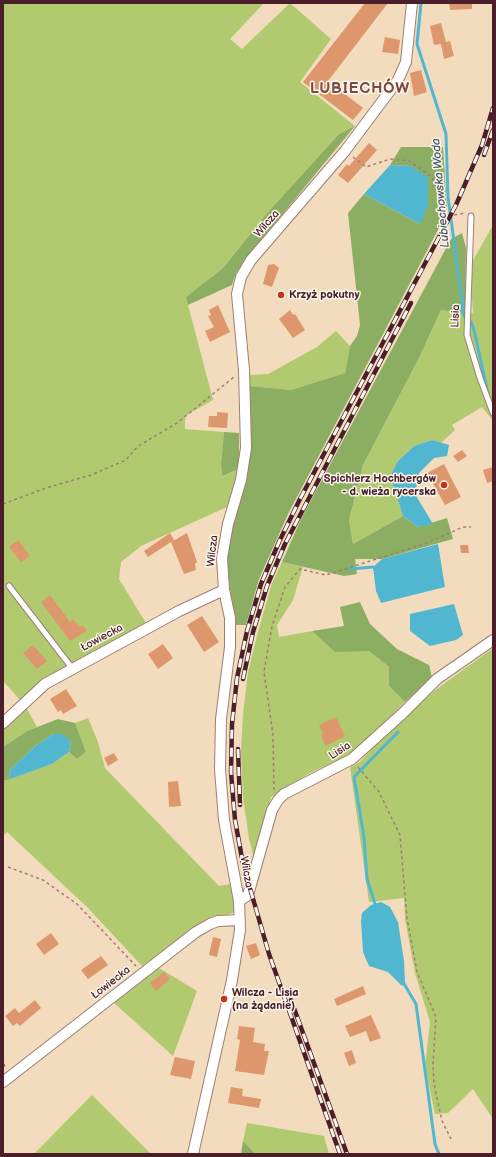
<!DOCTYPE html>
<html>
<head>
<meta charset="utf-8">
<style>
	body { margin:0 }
	#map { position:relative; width:496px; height:1157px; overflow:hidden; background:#f2dcbd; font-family:"Balsamiq Sans",sans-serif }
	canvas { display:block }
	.frame { position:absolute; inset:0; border:4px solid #4a1f2b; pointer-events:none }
</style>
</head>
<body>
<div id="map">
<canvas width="496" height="1157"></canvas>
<div class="frame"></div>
</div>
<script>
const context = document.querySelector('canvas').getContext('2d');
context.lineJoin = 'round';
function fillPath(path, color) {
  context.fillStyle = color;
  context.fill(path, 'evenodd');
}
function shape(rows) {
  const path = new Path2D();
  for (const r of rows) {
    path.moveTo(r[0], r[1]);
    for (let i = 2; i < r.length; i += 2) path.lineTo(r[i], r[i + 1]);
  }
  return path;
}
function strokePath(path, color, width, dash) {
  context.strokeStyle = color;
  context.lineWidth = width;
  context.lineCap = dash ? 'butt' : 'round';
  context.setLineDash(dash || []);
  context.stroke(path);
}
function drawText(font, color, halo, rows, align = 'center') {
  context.font = font + ' "Balsamiq Sans",sans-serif';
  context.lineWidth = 3;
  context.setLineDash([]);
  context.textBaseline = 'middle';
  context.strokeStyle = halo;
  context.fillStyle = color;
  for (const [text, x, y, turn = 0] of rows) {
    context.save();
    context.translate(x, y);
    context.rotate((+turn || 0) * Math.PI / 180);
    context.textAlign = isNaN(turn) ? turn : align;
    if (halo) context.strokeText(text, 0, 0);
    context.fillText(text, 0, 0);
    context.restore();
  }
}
fillPath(shape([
	[3,3,264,3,230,39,242,49,290,3,331,39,300,82,355,126,339,134,269,211,223,268,186,297,213,400,185,416,185,429,224,432,221,464,222,476,239,469,227,507,141,546,121,562,119,579,146,623,44,680,20,700,3,681],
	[493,225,493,421,482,407,452,425,455,430,441,443,432,440,414,446,398,461,390,476,403,516,353,544,349,520,363,465,419,358,441,310,473,313,471,285,472,262],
	[336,331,350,346,345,373,291,390,250,386,249,375,268,374,317,347],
	[282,562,303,567,293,600,277,625,279,637,312,631,335,651,369,651,389,667,389,686,405,702,375,733,346,756,310,773,271,797,254,858,249,839,243,797,241,752,243,714,248,672,259,628,272,583],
	[492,649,493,650,493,1119,473,1089,448,1113,435,1114,425,1066,430,1022,415,973,405,919,404,898,369,902,350,767,360,762,378,741,434,691],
	[26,707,37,727,27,731,3,747,3,727],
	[88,718,98,742,105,768,219,886,230,884,235,907,233,913,206,920,142,966,87,907,7,832,3,836,3,781,52,764,69,752,77,759,86,752,75,723],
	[159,968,197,991,173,1056,113,1002],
	[92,1095,151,1154,34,1154],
	[247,1123,324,1136,329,1154,256,1154,243,1141]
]), '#b1ca6f');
fillPath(shape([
	[355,126,248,256,236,273,232,285,188,305,186,297,223,268,269,211,339,134],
	[401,147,443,147,447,210,438,230,289,512,259,579,246,625,236,625,230,589,226,558,232,526,246,482,251,449,250,386,291,390,345,373,350,346,357,336,360,325,348,213,364,194,420,224,411,166,390,165],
	[462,233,466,248,465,313,441,310,419,358,363,465,349,520,353,544,403,516,418,527,447,518,453,539,382,559,355,559,357,574,344,576,282,562,302,517,451,239],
	[224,432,239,433,239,469,222,476,221,464],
	[360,602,370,624,397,649,429,665,432,677,405,702,389,686,389,667,369,651,335,652,312,631,344,626,340,607],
	[58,719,75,723,86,752,77,759,69,752,71,741,53,734,34,747,9,771,10,779,3,781,3,747,27,731],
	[243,1141,256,1154,241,1154]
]), '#8cae62');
fillPath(shape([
	[390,165,411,166,428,177,428,206,420,224,364,194],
	[432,440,449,445,447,456,434,458,419,473,415,494,433,524,418,527,403,516,390,476,398,461,414,446],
	[438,544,445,587,381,603,376,591,373,567,382,559],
	[454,604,463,635,456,640,430,646,410,631,410,614],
	[53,734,62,734,71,741,69,752,52,764,10,779,9,771,34,747],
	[381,902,390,907,398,922,404,961,405,982,402,986,388,972,369,966,363,952,361,921,362,913,371,905]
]), '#51b7d0');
strokePath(shape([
	[421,3,417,44,446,134,448,197,464,316,471,322,474,330,489,398,493,403],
	[350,569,373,567],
	[376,907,367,879,364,837,354,777,398,732],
	[403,982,416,1004,435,1144,439,1154]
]), '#51b7d0', 3);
fillPath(shape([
	[365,3,388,3,328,81,363,108,353,120,303,82],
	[449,3,472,3,472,9,450,10],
	[441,23,446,42,450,41,454,56,444,59,441,44,434,45,430,26],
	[385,37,400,40,398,54,382,52],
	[421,70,427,92,414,96,410,73],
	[369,143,377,150,348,183,338,175,347,164,349,166],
	[274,264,279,268,272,287,263,284,268,265],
	[218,305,230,332,210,342,205,331,214,327,208,316,211,315,209,310],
	[290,310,293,315,295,314,305,330,293,338,279,319],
	[217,412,228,413,227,428,208,427,209,416,217,416],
	[462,450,467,456,458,462,453,456],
	[444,464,461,497,445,505,427,473],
	[493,467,493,481,487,483,483,470],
	[170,533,174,540,148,557,144,551],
	[187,533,197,562,195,564,196,570,184,574,171,542],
	[18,540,30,556,21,562,9,547],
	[460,545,468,545,469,553,461,553],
	[50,595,70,622,73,619,79,627,82,625,87,631,70,641,41,602],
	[202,616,219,642,204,652,187,625],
	[163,644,173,658,158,669,148,654],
	[33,645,47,661,37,669,23,653],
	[66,689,77,706,63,714,61,710,58,712,50,699],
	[336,717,345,736,326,746,321,735,323,734,319,725],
	[114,753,118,760,108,766,104,758],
	[178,781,181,806,169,807,168,782],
	[51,933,59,944,44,955,36,944],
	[213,937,221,939,217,957,209,955],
	[256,943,260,955,251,959,246,946],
	[101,956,108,965,88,979,81,970],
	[164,972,170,979,156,991,150,983],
	[363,986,366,994,337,1006,334,999],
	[35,1000,41,1008,20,1026,17,1023,13,1026,5,1016,15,1008,19,1013],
	[371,1015,381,1038,370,1042,366,1031,350,1037,345,1026],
	[239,1026,255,1028,253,1042,265,1044,264,1051,269,1051,264,1075,235,1071,240,1040,237,1039],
	[352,1050,356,1063,349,1066,344,1053],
	[175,1057,195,1061,191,1079,170,1075],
	[231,1087,243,1089,242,1096,261,1099,259,1108,228,1103]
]), '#de976c');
const lane = shape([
	[471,216,467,335,480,378,493,413],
	[9,586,72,668]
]);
const street = shape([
	[3,723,45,684,179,611,224,590],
	[239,901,248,895,272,810,278,800,284,794,352,759,402,714,437,679,493,640],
	[3,1082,196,932,210,924,218,921,240,920],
	[193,1154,232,980,240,930,239,901,224,820,220,769,221,719,230,647,230,618,224,590,222,558,228,524,241,480,246,448,244,370,237,294,241,277,251,260,345,151,398,80,406,62,412,3]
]);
strokePath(lane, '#9e7e74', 7);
strokePath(street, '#9e7e74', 12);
strokePath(shape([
	[353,157,366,167,390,159,409,161,432,177,446,210,440,222,443,222,445,217,465,213],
	[3,504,46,488,91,475,126,460,137,447,177,423,234,377],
	[358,767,379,792,400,835,407,918,417,972,436,1017,433,1064,434,1084,442,1121,451,1139],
	[274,790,273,735,264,672,272,626,285,587,300,569,326,575,427,543,463,527,471,527],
	[8,867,43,880,77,904,136,966],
	[3,1058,5,1068]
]), '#9e7e74', 1.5, [3, 3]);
strokePath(lane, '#fff', 5);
strokePath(street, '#fff', 10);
const rail = shape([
	[484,155,493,130],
	[243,679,253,632,267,586,285,544,411,303],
	[238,749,240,805],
	[291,1000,347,1154],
	[340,1154,269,954,243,864,235,820,231,772,232,724,237,678,247,631,261,584,279,542,300,499,456,205,482,145,493,108]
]);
strokePath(rail, '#4a1f2b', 4.5);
strokePath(rail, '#fbf7ec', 3, [9]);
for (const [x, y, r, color] of [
	[281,295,4,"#c8321e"],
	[444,485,4,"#c8321e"],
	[224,999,4,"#c8321e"]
]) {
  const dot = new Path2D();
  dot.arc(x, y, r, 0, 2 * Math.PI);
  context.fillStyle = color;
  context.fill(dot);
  strokePath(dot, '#fbf7ec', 1.5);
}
drawText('11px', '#4a1f2b', '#fbf7ec', [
	["Wilcza",267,224,-49],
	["Lisia",456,316,-88],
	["Wilcza",213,551,-84],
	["Łowiecka",102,638,-28],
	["Lisia",340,751,-33],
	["Wilcza",246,872,80],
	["Łowiecka",111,983,-38]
]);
drawText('bold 11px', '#4a1f2b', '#fbf7ec', [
	["Krzyż pokutny",289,295],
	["Spichlerz Hochbergów",436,479,"right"],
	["- d. wieża rycerska",436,492,"right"],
	["Wilcza - Lisia",232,993],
	["(na żądanie)",232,1006]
], 'left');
drawText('italic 12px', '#4c5465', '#fbf7ec', [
	["Lubiechowska Woda",441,193,-95]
]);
context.letterSpacing = '1px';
drawText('bold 15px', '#7e4942', '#fbf7ec', [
	["LUBIECHÓW",360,89]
]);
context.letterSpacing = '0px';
</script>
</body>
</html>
